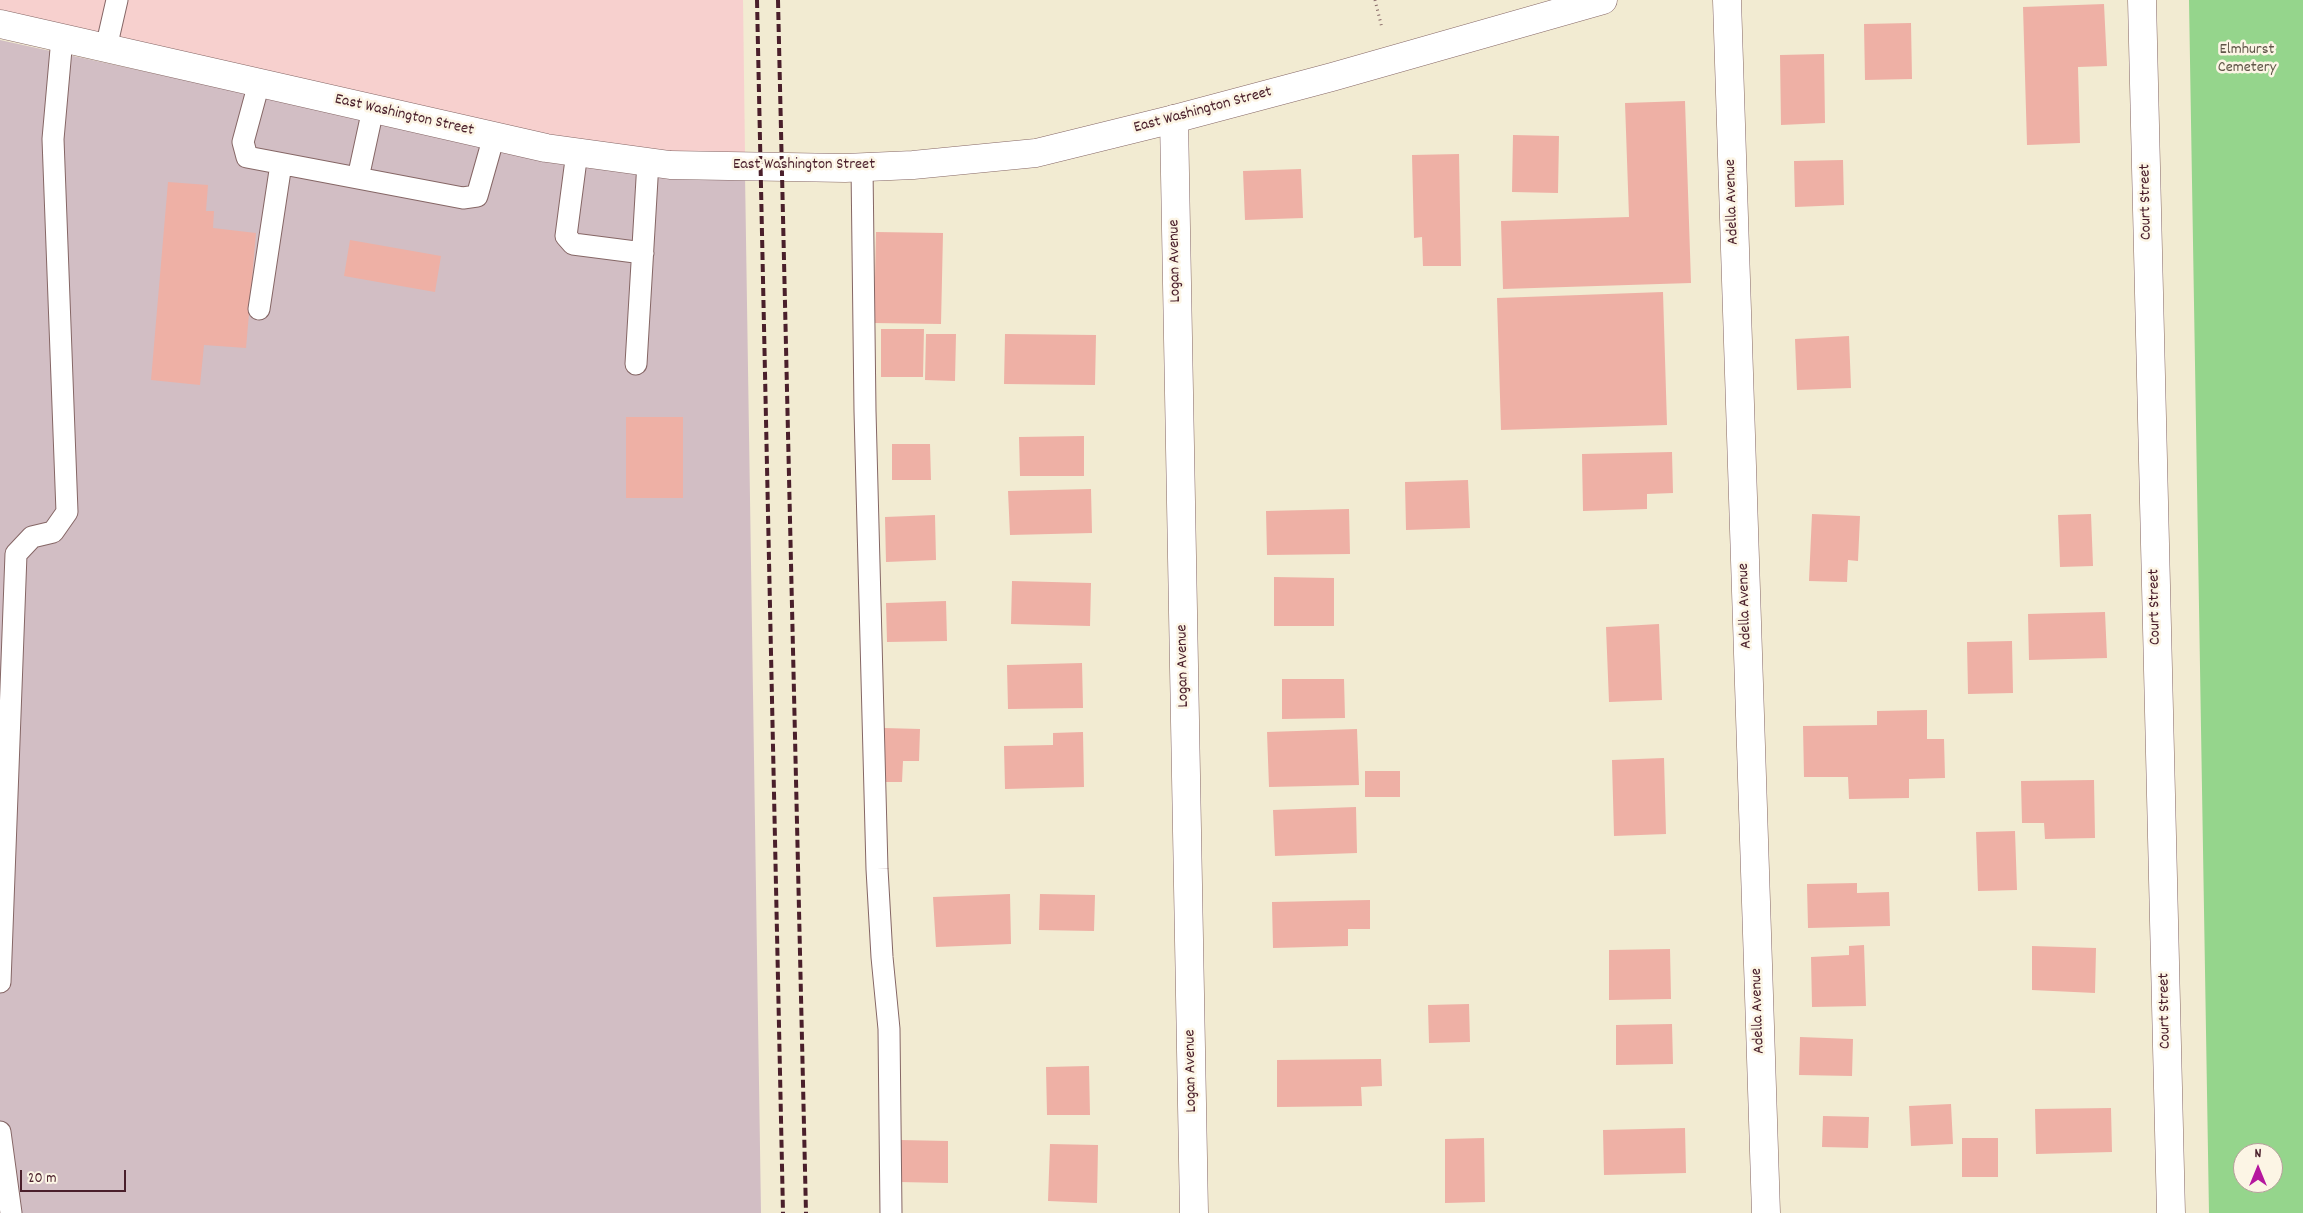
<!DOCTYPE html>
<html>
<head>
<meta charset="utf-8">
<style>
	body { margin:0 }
	#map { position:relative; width:2303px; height:1213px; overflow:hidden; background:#f2ebd2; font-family:Dekko,sans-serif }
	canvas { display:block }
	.north { position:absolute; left:2233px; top:1143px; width:50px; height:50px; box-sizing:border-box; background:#fcf5e5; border:1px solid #b59f9b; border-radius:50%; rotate:0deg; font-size:14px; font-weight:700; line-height:20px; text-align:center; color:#4a1f2b }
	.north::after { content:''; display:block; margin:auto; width:18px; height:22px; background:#b5179e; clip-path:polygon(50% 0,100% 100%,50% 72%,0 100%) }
	.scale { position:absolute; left:20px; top:1170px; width:106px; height:22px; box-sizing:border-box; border:2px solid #4a1f2b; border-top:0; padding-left:6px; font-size:15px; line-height:18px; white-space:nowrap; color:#4a1f2b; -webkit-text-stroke:4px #fcf5e5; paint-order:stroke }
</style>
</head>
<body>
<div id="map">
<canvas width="2303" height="1213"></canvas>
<div class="north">N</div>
<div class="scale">20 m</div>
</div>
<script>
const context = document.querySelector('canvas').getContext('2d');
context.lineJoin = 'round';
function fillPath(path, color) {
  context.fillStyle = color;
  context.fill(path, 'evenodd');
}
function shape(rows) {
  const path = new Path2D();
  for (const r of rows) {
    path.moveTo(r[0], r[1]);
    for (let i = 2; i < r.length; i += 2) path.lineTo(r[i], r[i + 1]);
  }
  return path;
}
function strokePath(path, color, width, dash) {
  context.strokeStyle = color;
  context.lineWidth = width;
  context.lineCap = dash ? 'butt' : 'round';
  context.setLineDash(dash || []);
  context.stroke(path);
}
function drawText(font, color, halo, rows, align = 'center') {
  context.font = font + ' Dekko,sans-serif';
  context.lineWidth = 5;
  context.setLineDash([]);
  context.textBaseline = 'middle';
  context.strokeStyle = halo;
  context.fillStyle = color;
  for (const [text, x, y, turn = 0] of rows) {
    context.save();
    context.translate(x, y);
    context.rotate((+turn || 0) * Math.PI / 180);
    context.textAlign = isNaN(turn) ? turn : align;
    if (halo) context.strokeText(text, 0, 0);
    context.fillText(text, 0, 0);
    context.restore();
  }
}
fillPath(shape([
	[0,0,743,0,745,155,663,156,498,128,0,15]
]), '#f7d0ce');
fillPath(shape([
	[0,40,538,157,745,174,761,1213,0,1213]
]), '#d2bec4');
fillPath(shape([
	[2189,0,2303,0,2303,1213,2209,1213],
	[2243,1153,2273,1153,2273,1183,2243,1183]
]), '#95d58c');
fillPath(shape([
	[2104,4,2107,66,2078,67,2080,143,2027,145,2023,7],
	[1911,23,1912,79,1865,80,1864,24],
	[1824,54,1825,123,1781,125,1780,55],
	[1685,101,1691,283,1503,289,1501,221,1629,217,1625,103],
	[1513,135,1559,136,1558,193,1512,192],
	[1459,154,1461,266,1423,266,1422,237,1414,238,1412,155],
	[1843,160,1844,205,1795,207,1794,161],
	[1301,169,1303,218,1245,220,1243,171],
	[168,182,208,185,206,211,214,211,213,228,256,233,246,348,204,345,200,385,151,380],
	[876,232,943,233,941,324,874,323],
	[350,240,441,256,435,292,344,276],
	[1663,292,1667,425,1501,430,1497,298],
	[881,329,924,329,923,377,881,377],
	[926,334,956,334,955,381,925,380],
	[1005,334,1096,335,1095,385,1004,384],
	[1849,336,1851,388,1797,390,1795,339],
	[626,417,683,417,683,498,626,498],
	[1084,436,1084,476,1020,476,1019,437],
	[892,444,930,444,931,480,892,480],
	[1672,452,1673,493,1647,494,1647,509,1583,511,1582,454],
	[1468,480,1470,528,1406,530,1405,482],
	[1091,489,1092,533,1010,535,1008,491],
	[1349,509,1350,554,1267,555,1266,511],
	[1812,514,1860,516,1858,561,1848,560,1847,582,1809,581],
	[2091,514,2093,566,2060,567,2058,515],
	[935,515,936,560,886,562,885,517],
	[1274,577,1334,578,1334,626,1274,626],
	[1012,581,1091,583,1090,626,1011,624],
	[946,601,947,641,887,642,886,603],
	[2105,612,2107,658,2029,660,2028,614],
	[1659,624,1662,700,1609,702,1606,627],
	[2012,641,2013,693,1968,694,1967,642],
	[1082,663,1083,708,1008,709,1007,665],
	[1282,679,1344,679,1345,718,1282,719],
	[1927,710,1927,739,1944,739,1945,778,1909,779,1909,798,1849,799,1848,777,1804,777,1803,726,1877,725,1877,711],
	[884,728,920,729,919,761,903,761,902,782,883,782],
	[1357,729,1359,785,1269,787,1267,732],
	[1083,732,1084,787,1005,789,1004,746,1053,745,1053,733],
	[1664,758,1666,834,1614,836,1612,760],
	[1365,771,1400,771,1400,797,1365,797],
	[2094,780,2095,838,2045,839,2044,823,2022,823,2021,781],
	[1356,807,1357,853,1275,856,1273,810],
	[2015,831,2017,890,1978,891,1976,832],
	[1857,883,1857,893,1889,892,1890,926,1808,928,1807,884],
	[1010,894,1011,944,936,947,933,897],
	[1040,894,1095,895,1094,931,1039,930],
	[1370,900,1370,929,1348,929,1348,946,1273,948,1272,902],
	[1864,945,1866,1006,1812,1007,1811,957,1849,955,1849,946],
	[2032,946,2096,948,2095,993,2032,990],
	[1670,949,1671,999,1609,1000,1609,950],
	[1469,1004,1470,1042,1429,1043,1428,1005],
	[1672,1024,1673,1064,1616,1065,1616,1025],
	[1800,1037,1853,1039,1852,1076,1799,1075],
	[1381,1059,1382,1086,1361,1087,1362,1106,1277,1107,1277,1060],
	[1089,1066,1090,1115,1047,1115,1046,1067],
	[1951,1104,1953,1144,1911,1146,1909,1106],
	[2111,1108,2112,1152,2036,1154,2035,1109],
	[1823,1116,1869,1117,1868,1148,1822,1147],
	[1685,1128,1686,1173,1604,1175,1603,1130],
	[1484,1138,1485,1202,1445,1203,1445,1139],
	[1962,1138,1998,1138,1998,1177,1962,1177],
	[900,1140,948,1141,948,1183,899,1182],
	[1050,1144,1098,1145,1097,1203,1048,1201]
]), '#eeb0a5');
const service = shape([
	[106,48,117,0],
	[259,83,243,142,247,157,463,198,477,196,494,136],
	[577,152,566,236,573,244,643,253],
	[862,167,865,411,877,869,882,957,889,1029,891,1213],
	[358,178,373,109],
	[259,309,281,164],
	[636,364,648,162],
	[0,982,16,554,32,537,53,532,67,512,53,139,62,38],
	[0,1132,11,1213]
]);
const minor = shape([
	[1727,0,1766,1213],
	[2142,0,2171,1213],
	[1174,119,1194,1213]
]);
const tertiary = shape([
	[0,24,546,148,670,165,845,168,913,165,1036,153,1174,119,1332,77,1603,0]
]);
strokePath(service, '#856665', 23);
strokePath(minor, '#856665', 29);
strokePath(tertiary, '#856665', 29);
strokePath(shape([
	[1375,0,1382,28]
]), '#856665', 3, [1, 4]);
strokePath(service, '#fff', 21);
strokePath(minor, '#fff', 28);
strokePath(tertiary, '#fff', 28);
strokePath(shape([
	[757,0,783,1213],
	[778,0,806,1213]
]), '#4a1f2b', 4, [8, 4]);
drawText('16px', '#605648', '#fcf5e5', [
	["Elmhurst",2247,51],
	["Cemetery",2247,69]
]);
drawText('16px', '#4a1f2b', '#fcf5e5', [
	["East Washington Street",1203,111,-15],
	["East Washington Street",404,116,13],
	["East Washington Street",804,166],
	["Adella Avenue",1733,202,-92],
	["Court Street",2147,202,-91],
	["Logan Avenue",1176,261,-91],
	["Adella Avenue",1746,606,-92],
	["Court Street",2156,607,-91],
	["Logan Avenue",1184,666,-91],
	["Adella Avenue",1759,1011,-92],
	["Court Street",2166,1011,-91],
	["Logan Avenue",1192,1071,-91]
]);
</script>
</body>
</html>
